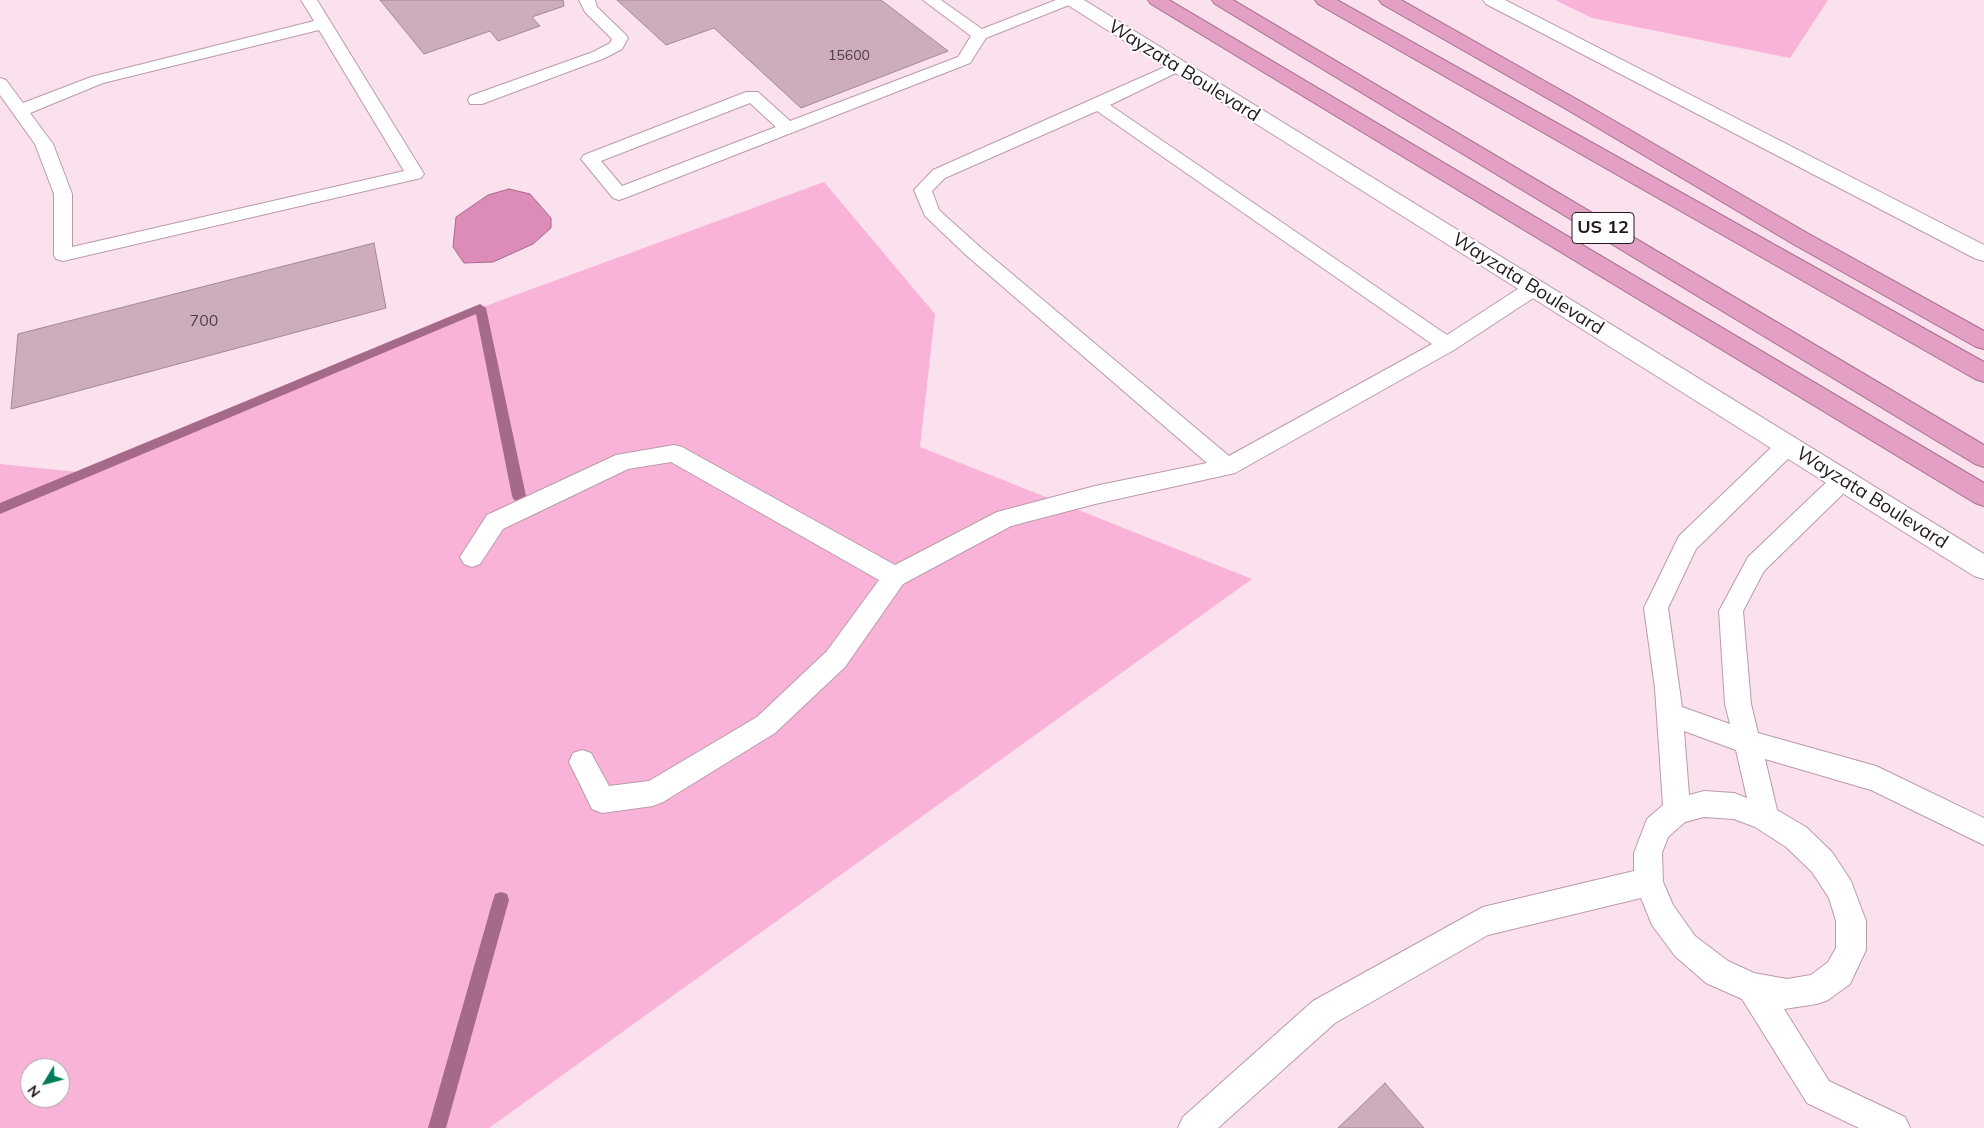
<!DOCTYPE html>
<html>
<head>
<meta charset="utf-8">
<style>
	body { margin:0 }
	#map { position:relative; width:1984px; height:1128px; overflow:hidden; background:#fbe0ee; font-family:Mulish,sans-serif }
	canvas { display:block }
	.north { position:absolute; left:20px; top:1058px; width:50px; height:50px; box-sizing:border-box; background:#fff; border:1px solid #a7a3a5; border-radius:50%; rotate:233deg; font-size:14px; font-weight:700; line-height:20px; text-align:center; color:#24191f }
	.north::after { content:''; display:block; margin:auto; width:18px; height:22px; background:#007c5b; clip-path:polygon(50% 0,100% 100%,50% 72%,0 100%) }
</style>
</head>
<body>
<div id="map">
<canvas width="1984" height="1128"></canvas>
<div class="north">N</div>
</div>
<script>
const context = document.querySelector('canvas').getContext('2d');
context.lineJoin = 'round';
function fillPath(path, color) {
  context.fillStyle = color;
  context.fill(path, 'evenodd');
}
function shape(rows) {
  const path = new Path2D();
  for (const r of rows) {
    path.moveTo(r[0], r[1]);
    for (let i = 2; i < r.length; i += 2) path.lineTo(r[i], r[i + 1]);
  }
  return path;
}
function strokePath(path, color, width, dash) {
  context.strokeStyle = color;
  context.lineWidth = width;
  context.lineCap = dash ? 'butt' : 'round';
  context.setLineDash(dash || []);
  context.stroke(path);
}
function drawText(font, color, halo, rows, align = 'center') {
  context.font = font + ' Mulish,sans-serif';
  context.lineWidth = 4;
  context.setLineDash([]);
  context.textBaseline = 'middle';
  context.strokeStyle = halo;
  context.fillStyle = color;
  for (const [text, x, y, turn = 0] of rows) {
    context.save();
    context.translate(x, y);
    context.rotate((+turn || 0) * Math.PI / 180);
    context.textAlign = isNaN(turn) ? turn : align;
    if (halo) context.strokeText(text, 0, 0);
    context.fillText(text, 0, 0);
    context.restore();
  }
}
fillPath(shape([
	[1555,0,1828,0,1790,58,1592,18],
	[824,182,935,314,920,447,1252,579,489,1128,0,1128,0,464,87,473,480,308],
	[30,1068,60,1068,60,1098,30,1098]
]), '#f9b3d8');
const water = shape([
	[509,189,530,194,551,218,551,228,533,244,493,262,464,263,453,247,456,217,488,195,509,189]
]);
fillPath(water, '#dc8cb7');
strokePath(water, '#a56a89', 1);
fillPath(shape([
	[480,304,486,308,526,496,524,500,519,501,514,500,512,496,476,314,0,514,0,503,480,304],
	[501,892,507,894,509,900,446,1128,428,1128,493,900,495,894,501,892]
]), '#a56a89');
const building = shape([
	[380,0,563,0,564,6,532,17,540,26,498,41,490,31,424,54,380,0],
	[617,0,881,0,948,51,801,108,714,28,666,45,617,0],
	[374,243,386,308,11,409,18,334,374,243],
	[1385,1083,1424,1128,1338,1128,1385,1083]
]);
fillPath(building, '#cdadbd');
strokePath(building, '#a58796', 1);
const service = shape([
	[301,0,317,0,424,174,421,178,63,261,56,259,54,255,54,194,35,144,0,95,0,78,6,80,23,103,91,77,314,21,301,0],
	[319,30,404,171,72,247,72,194,53,144,30,113,103,83,319,30],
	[579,0,595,0,597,7,626,35,628,38,622,49,605,58,482,104,470,104,468,100,470,96,593,52,610,43,612,39,585,12,579,0],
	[923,0,941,0,982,29,1056,0,1077,0,1074,3,986,38,970,63,625,198,619,200,613,198,581,159,584,155,746,92,758,92,790,121,958,57,971,36,923,0],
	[750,103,776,127,622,186,601,161,750,103],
	[1176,62,1182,64,1184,67,1182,70,1110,105,1447,335,1527,283,1534,281,1541,283,1544,288,1541,293,1454,350,1235,473,1095,504,1011,526,903,584,845,667,775,733,663,802,653,806,602,813,592,809,569,762,573,753,582,750,591,753,609,786,649,781,757,717,827,651,879,580,671,462,628,469,503,529,480,564,472,567,464,564,460,557,487,515,616,455,674,445,682,447,895,565,997,512,1095,486,1207,463,966,255,925,216,914,190,933,170,1176,62],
	[1097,111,1432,344,1229,456,980,247,939,210,932,191,945,178,1097,111],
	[1788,437,1796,439,1799,445,1796,451,1696,549,1668,608,1682,707,1730,724,1725,704,1719,611,1748,557,1836,473,1844,470,1852,473,1855,479,1852,485,1764,571,1743,611,1751,704,1758,733,1876,766,1984,818,1984,845,1871,790,1765,759,1777,810,1806,827,1832,852,1851,881,1866,921,1866,950,1850,984,1828,1000,1817,1004,1784,1009,1829,1081,1905,1117,1910,1128,1859,1128,1807,1103,1742,999,1706,983,1675,956,1652,925,1641,898,1488,935,1335,1023,1218,1128,1178,1128,1183,1117,1313,1001,1483,907,1634,871,1634,853,1647,819,1663,805,1655,688,1644,608,1679,536,1780,439,1788,437],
	[1684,731,1736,750,1747,798,1734,793,1704,791,1689,795,1684,731],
	[1704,817,1734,819,1755,827,1786,847,1812,872,1829,898,1836,921,1836,948,1828,962,1811,975,1787,979,1754,973,1728,961,1695,936,1673,905,1663,882,1662,853,1668,837,1685,822,1704,817]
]);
const tertiary = shape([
	[1063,0,1084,0,1984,554,1984,579,1974,576,1066,4,1063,0],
	[1483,0,1505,0,1984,245,1984,261,1976,259,1486,4,1483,0]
]);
const motorway = shape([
	[1148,0,1169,0,1984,483,1984,506,1975,503,1151,4,1148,0],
	[1212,0,1233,0,1984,445,1984,467,1975,464,1215,4,1212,0],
	[1315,0,1337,0,1984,362,1984,382,1975,379,1318,4,1315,0],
	[1379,0,1401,0,1580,101,1809,234,1984,331,1984,349,1976,347,1793,244,1566,109,1382,4,1379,0]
]);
strokePath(service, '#ba9bab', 2);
strokePath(tertiary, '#ba9bab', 2);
strokePath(motorway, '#a1708a', 2);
fillPath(service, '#fff');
fillPath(tertiary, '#fff');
fillPath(motorway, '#e49fc4');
drawText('14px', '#4e3e46', null, [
	["15600",849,56]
]);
drawText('16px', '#4e3e46', null, [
	["700",204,321]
]);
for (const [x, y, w] of [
	[1603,228,62]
]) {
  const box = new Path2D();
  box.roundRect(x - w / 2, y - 15.5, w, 31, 4);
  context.fillStyle = '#fff';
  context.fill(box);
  strokePath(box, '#24191f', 1);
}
drawText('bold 18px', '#24191f', null, [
	["US 12",1603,228]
]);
drawText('19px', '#24191f', '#fff', [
	["Wayzata Boulevard",1184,71,32],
	["Wayzata Boulevard",1528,284,32],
	["Wayzata Boulevard",1872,498,32]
]);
</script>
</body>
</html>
